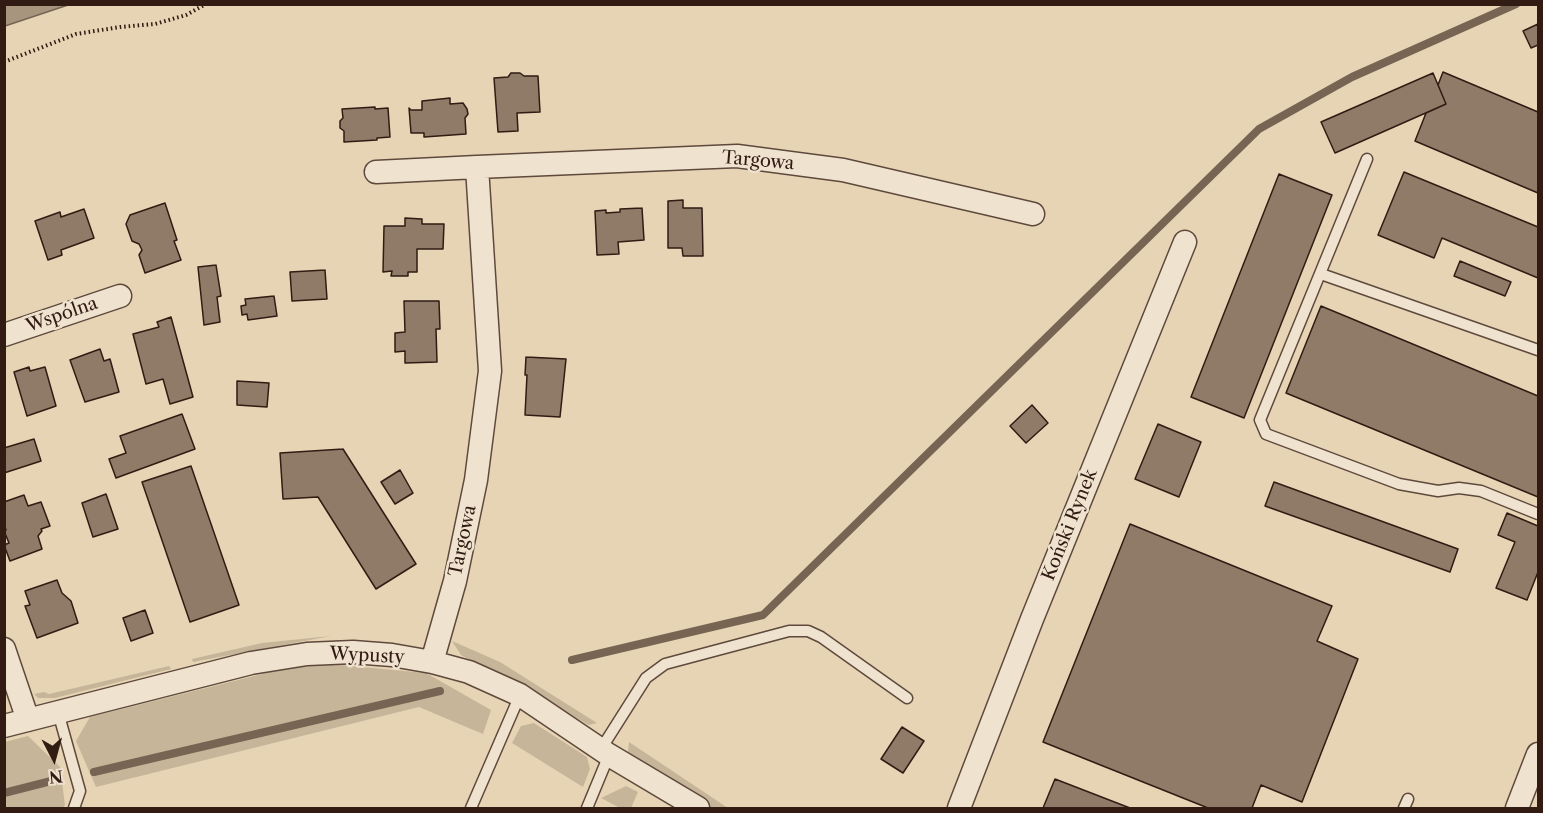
<!DOCTYPE html>
<html>
<head>
<meta charset="utf-8">
<style>
	body { margin:0 }
	#map { position:relative; width:1543px; height:813px; overflow:hidden; background:#e6d4b5; font-family:"Libre Caslon Text",serif }
	canvas { display:block }
	.frame { position:absolute; inset:0; border:6px solid #311b13; pointer-events:none }
	.north { position:absolute; left:24px; top:729px; width:60px; height:60px; -webkit-text-stroke:4px #efe3cf; paint-order:stroke; rotate:174deg; font-size:16px; font-weight:700; line-height:24px; text-align:center; color:#311b13 }
	.north::after { content:''; display:block; margin:auto; width:21px; height:27px; background:#311b13; clip-path:polygon(50% 0,100% 100%,50% 72%,0 100%) }
</style>
</head>
<body>
<div id="map">
<canvas width="1543" height="813"></canvas>
<div class="frame"></div>
<div class="north">N</div>
</div>
<script>
const context = document.querySelector('canvas').getContext('2d');
context.lineJoin = 'round';
function fillPath(path, color) {
  context.fillStyle = color;
  context.fill(path, 'evenodd');
}
function shape(rows) {
  const path = new Path2D();
  for (const r of rows) {
    path.moveTo(r[0], r[1]);
    for (let i = 2; i < r.length; i += 2) path.lineTo(r[i], r[i + 1]);
  }
  return path;
}
function strokePath(path, color, width, dash) {
  context.strokeStyle = color;
  context.lineWidth = width;
  context.lineCap = dash ? 'butt' : 'round';
  context.setLineDash(dash || []);
  context.stroke(path);
}
function drawText(font, color, halo, rows, align = 'center') {
  context.font = font + ' "Libre Caslon Text",serif';
  context.lineWidth = 5;
  context.setLineDash([]);
  context.textBaseline = 'middle';
  context.strokeStyle = halo;
  context.fillStyle = color;
  for (const [text, x, y, turn = 0] of rows) {
    context.save();
    context.translate(x, y);
    context.rotate((+turn || 0) * Math.PI / 180);
    context.textAlign = isNaN(turn) ? turn : align;
    if (halo) context.strokeText(text, 0, 0);
    context.fillText(text, 0, 0);
    context.restore();
  }
}
fillPath(shape([
	[331,636,193,662,192,659,262,643],
	[452,641,500,662,597,723,589,725,461,655],
	[330,664,426,673,491,710,483,734,419,707,96,787,76,741,90,717,282,669],
	[169,666,171,669,55,698,38,698,34,694,44,692,49,694],
	[534,723,587,757,590,769,583,787,512,743,521,726],
	[28,736,60,767,65,805,63,808,5,808,5,742],
	[629,742,728,808,712,808,628,752],
	[626,786,638,792,631,808,620,808,601,798]
]), '#c7b599');
const water = shape([
	[5,4,68,4,68,5,5,26,5,4]
]);
fillPath(water, '#a8957e');
strokePath(water, '#786453', 1.5);
strokePath(shape([
	[572,660,763,615,1259,129,1352,77,1516,4],
	[94,772,440,691],
	[4,793,59,779]
]), '#786453', 8);
const building = shape([
	[1538,24,1538,45,1531,48,1523,31,1538,24],
	[1443,72,1538,112,1538,193,1415,141,1426,113,1446,104,1438,85,1443,72],
	[511,73,520,73,524,76,538,76,540,112,517,113,518,131,498,132,494,78,508,77,511,73],
	[1433,73,1446,104,1335,153,1321,122,1433,73],
	[450,98,450,104,463,103,467,109,468,114,465,118,466,134,424,137,424,133,411,133,409,108,411,110,422,110,422,101,450,98],
	[375,107,375,109,388,108,390,137,377,138,377,140,344,142,344,131,340,128,340,121,343,118,342,109,375,107],
	[1404,172,1538,227,1538,278,1442,238,1434,258,1378,235,1404,172],
	[1279,174,1332,195,1244,418,1191,397,1279,174],
	[683,200,683,208,702,208,703,256,683,256,682,248,668,248,668,201,683,200],
	[165,203,177,240,174,241,181,260,145,273,139,255,142,250,139,244,132,241,126,224,130,215,165,203],
	[642,208,644,240,618,242,619,254,597,255,595,211,606,210,606,213,620,212,620,209,642,208],
	[84,209,94,238,61,250,62,255,48,260,35,221,60,212,61,217,84,209],
	[405,218,422,219,422,224,444,224,443,249,417,249,417,272,408,272,408,276,391,276,392,271,383,272,384,226,405,226,405,218],
	[1460,261,1511,282,1505,296,1454,276,1460,261],
	[216,265,221,296,217,297,220,322,204,325,198,267,216,265],
	[325,270,327,299,292,301,290,272,325,270],
	[274,296,277,316,248,320,247,314,242,315,241,306,246,305,245,299,274,296],
	[404,301,439,301,440,329,436,329,437,362,405,363,405,351,395,352,395,333,405,332,404,301],
	[1321,306,1538,396,1538,497,1286,393,1321,306],
	[171,317,193,397,170,404,163,379,146,384,133,334,159,327,157,322,171,317],
	[100,349,104,361,110,359,119,392,85,402,70,360,100,349],
	[526,357,566,359,560,417,525,415,527,375,525,375,526,357],
	[29,367,30,371,45,367,56,406,27,416,14,372,29,367],
	[237,381,269,383,267,407,237,405,237,381],
	[1032,405,1048,423,1026,443,1010,426,1032,405],
	[182,414,195,449,116,478,109,459,126,453,120,436,182,414],
	[1158,424,1201,442,1179,497,1135,479,1158,424],
	[34,439,41,461,4,473,4,448,34,439],
	[343,449,416,564,376,589,318,497,283,499,280,453,343,449],
	[191,466,239,605,190,622,142,482,191,466],
	[400,470,413,493,395,504,381,482,400,470],
	[1274,482,1458,549,1450,572,1265,506,1274,482],
	[106,494,118,529,93,537,82,503,106,494],
	[24,495,28,506,41,502,50,526,41,529,42,531,38,536,42,549,10,561,4,545,9,543,4,531,6,530,4,524,4,502,24,495],
	[1507,513,1538,526,1538,572,1527,600,1496,588,1515,542,1498,535,1507,513],
	[1130,524,1332,606,1317,641,1358,659,1302,802,1261,785,1252,808,1208,808,1043,742,1130,524],
	[57,580,62,593,71,601,78,623,37,638,25,606,30,605,25,591,57,580],
	[145,610,153,633,131,641,123,618,145,610],
	[902,727,924,741,903,773,881,759,902,727],
	[1055,779,1130,808,1043,808,1055,779]
]);
fillPath(building, '#8f7b67');
strokePath(building, '#311b13', 1.5);
const service = shape([
	[1367,159,1260,420,1266,434,1399,484,1438,491,1459,488,1481,491,1538,514],
	[1321,274,1538,350],
	[58,712,80,791,74,808],
	[601,749,646,678,665,664,789,631,808,631,821,637,907,698],
	[471,808,520,695],
	[587,808,609,755],
	[1404,808,1408,799]
]);
const minor = shape([
	[477,167,737,156,843,170,1033,214],
	[376,172,477,167,490,371,476,480,455,581,432,662],
	[4,335,120,296],
	[4,649,28,720],
	[4,726,251,663,307,654,353,652,392,655,432,662,469,672,520,695,609,755,698,808],
	[959,808,1032,619,1185,242],
	[1517,808,1538,754]
]);
strokePath(service, '#5e493c', 13);
strokePath(minor, '#5e493c', 25);
strokePath(shape([
	[4,62,76,34,120,27,155,24,186,15,206,4]
]), '#311b13', 4, [1.5, 3]);
strokePath(service, '#efe3cf', 10);
strokePath(minor, '#efe3cf', 22);
drawText('18px', '#311b13', '#efe3cf', [
	["Targowa",758,161,5],
	["Wspólna",62,315,-19],
	["Koński Rynek",1070,525,-68],
	["Targowa",463,541,-78],
	["Wypusty",367,656,3]
]);
</script>
</body>
</html>
